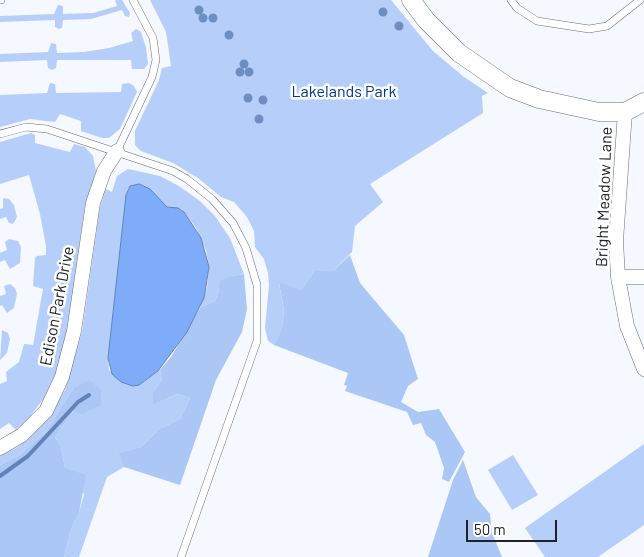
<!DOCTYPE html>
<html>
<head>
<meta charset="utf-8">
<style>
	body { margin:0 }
	#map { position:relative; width:644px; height:557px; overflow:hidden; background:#f5f8fe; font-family:Barlow,sans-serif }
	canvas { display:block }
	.scale { position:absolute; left:466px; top:520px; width:91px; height:22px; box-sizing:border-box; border:2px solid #202225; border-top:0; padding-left:6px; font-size:15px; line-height:18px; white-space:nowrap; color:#202225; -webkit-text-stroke:4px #fff; paint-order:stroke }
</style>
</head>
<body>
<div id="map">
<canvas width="644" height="557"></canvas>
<div class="scale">50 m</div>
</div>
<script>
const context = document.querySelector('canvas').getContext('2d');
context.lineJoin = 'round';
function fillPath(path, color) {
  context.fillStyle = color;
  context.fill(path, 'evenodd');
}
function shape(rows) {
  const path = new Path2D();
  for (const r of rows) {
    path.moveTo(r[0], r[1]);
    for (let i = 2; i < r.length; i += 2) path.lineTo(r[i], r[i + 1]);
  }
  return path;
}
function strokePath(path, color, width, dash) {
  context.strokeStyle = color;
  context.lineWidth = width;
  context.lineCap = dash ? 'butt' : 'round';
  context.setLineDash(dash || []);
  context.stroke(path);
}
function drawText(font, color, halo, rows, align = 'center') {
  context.font = font + ' Barlow,sans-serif';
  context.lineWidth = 5;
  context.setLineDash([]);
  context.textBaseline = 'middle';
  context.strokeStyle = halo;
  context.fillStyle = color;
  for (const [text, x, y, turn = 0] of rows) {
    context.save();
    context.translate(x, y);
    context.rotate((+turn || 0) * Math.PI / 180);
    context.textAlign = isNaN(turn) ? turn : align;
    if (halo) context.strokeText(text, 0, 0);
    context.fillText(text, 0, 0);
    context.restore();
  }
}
fillPath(shape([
	[115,0,122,0,130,13,129,17,125,16,122,10,91,19,63,20,62,28,59,29,55,27,55,20,0,22,0,16,54,14,58,5,63,6,63,14,93,13,117,6],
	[150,0,391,0,433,51,464,77,488,93,482,96,483,113,370,184,383,202,355,226,352,252,333,271,314,271,301,290,279,283,284,311,282,328,274,345,268,341,265,328,269,285,268,273,264,259,255,247,254,231,247,217,234,202,221,197,198,178,173,163,141,151,135,145,135,131,159,80,162,68,171,66,166,32],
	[136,29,141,32,146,48,148,64,144,69,132,69,131,60,57,60,56,68,52,70,48,68,47,60,0,62,0,54,48,52,51,43,56,44,57,53,84,52,109,48,133,41,131,33],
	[50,83,55,84,56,93,121,92,122,84,129,83,134,86,137,92,120,129,109,138,102,138,81,131,81,121,60,114,55,122,30,119,0,127,0,95,47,93],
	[31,133,35,135,35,143,70,152,74,144,85,147,93,156,96,171,85,206,68,326,56,372,44,398,28,419,16,430,9,423,0,429,0,384,7,381,6,372,19,362,24,344,33,345,43,289,33,286,35,258,37,256,46,255,46,246,40,214,29,175,0,184,0,142],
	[128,169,160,176,179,186,200,201,215,216,230,238,244,274,231,276,219,290,215,301,200,308,207,287,209,267,206,250,196,228,184,212,181,209,167,207,144,186,128,189,108,358,109,370,121,382,139,385,160,370,162,380,153,392,153,405,177,394,190,398,180,419,159,429,141,447,120,453,124,467,107,477,79,557,64,557,71,529,79,513,84,494,65,468,61,447,55,437,73,411,73,389,45,433,18,456,0,465,0,456,18,447,45,422,65,390,82,332,100,207,106,189,112,192,117,176],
	[3,198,9,199,14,205,17,217,13,224,9,223,6,217,0,219,0,209,3,208],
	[9,239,18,241,21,247,20,263,10,269,5,260,0,262,0,253,7,250,5,242],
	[10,284,15,288,17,294,14,308,7,313,2,305,0,306,0,296,6,294,4,286],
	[2,330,8,333,10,339,7,353,0,360],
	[644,444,644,525,598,557,545,557,525,528],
	[513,455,538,495,512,510,488,470]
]), '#b5cffa');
fillPath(shape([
	[350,255,360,283,404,335,418,379,408,386,401,402,418,412,439,409,465,452,449,482,442,479,444,468,435,442,426,435,421,423,413,425,407,412,345,391,347,386,344,385,348,373,274,345,282,328,284,311,279,282,301,290,314,271,333,271],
	[244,274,247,309,242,332,216,380,180,485,124,467,119,453,141,447,159,429,180,419,190,398,177,394,153,405,153,392,162,380,160,370,171,357,200,308,215,301,219,290,220,281,231,276],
	[89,380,101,390,101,405,83,414,73,411,55,437,61,447,65,468,86,475,79,513,71,529,64,557,0,557,0,465,18,456,45,433,73,389],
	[463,460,476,497,490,514,492,533,502,557,428,557,453,480]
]), '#abc7f6');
const water = shape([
	[139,184,150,189,167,207,178,208,184,212,201,238,209,267,204,298,187,332,158,371,139,385,133,386,121,382,112,374,108,358,126,195,130,186,139,184]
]);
fillPath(water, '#7eacf9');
strokePath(water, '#6283b9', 1);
strokePath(shape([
	[0,476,28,456,78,402,89,395]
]), '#6283b9', 4);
const service = shape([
	[0,0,1,0],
	[511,0,517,8,537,21,589,29,607,26,640,0],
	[0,134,26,127,47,129,173,171,187,179,212,199,233,223,246,248,257,285,257,341,181,557],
	[117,151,152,77,156,60,153,38,133,0]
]);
const minor = shape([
	[625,112,616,241,618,277,627,326,644,369],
	[618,277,644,277],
	[0,448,22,435,46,411,62,377,74,331,93,203,104,171,117,151]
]);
const tertiary = shape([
	[411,0,426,20,459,53,510,88,539,99,599,112,625,112,644,102]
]);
strokePath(service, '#686d75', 8);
strokePath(minor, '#686d75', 15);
strokePath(tertiary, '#686d75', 19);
strokePath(service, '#fff', 7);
strokePath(minor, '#fff', 14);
strokePath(tertiary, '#fff', 18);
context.fillStyle = '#6f8ec0';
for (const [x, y] of [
	[199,10],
	[383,12],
	[203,18],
	[213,18],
	[399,26],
	[229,35],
	[244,64],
	[240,72],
	[249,72],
	[248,98],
	[263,100],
	[259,119]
]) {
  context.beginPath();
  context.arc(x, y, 4.5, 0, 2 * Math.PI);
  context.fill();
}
drawText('16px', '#01378d', '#fff', [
	["Lakelands Park",344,92]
]);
drawText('16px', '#202225', '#fff', [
	["Bright Meadow Lane",604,197,-88],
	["Edison Park Drive",57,306,-79]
]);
</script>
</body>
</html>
